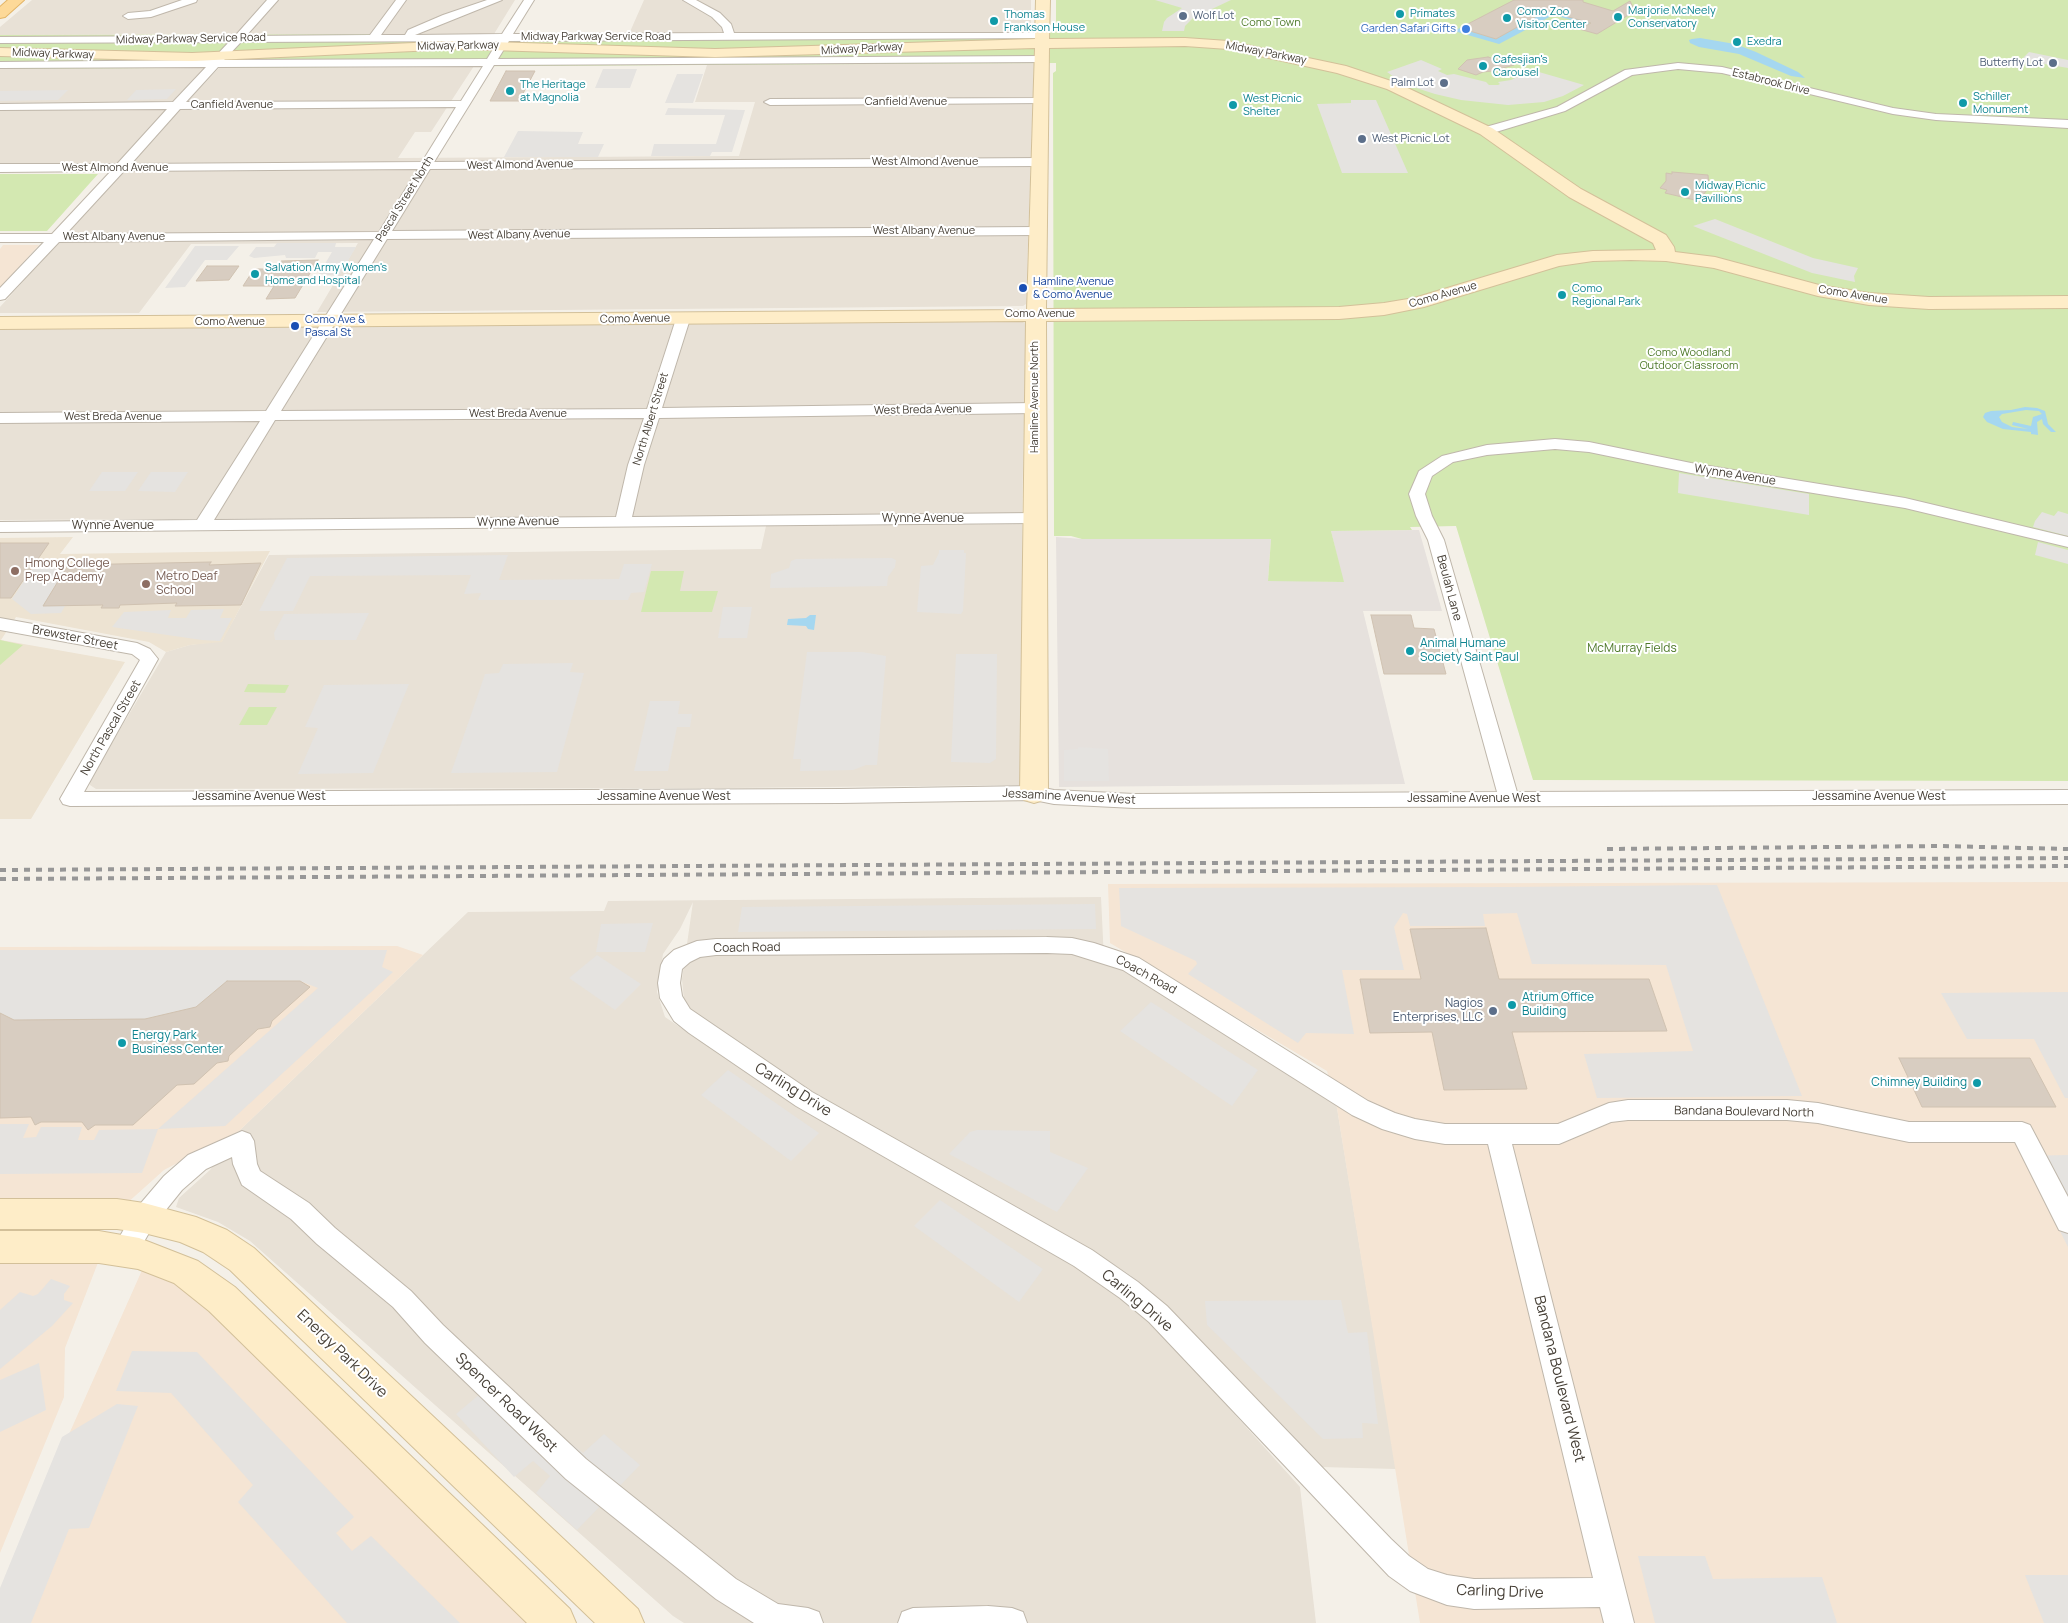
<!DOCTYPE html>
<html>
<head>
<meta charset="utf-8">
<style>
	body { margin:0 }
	canvas { display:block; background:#f4f0e8 }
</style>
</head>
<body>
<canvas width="2068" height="1623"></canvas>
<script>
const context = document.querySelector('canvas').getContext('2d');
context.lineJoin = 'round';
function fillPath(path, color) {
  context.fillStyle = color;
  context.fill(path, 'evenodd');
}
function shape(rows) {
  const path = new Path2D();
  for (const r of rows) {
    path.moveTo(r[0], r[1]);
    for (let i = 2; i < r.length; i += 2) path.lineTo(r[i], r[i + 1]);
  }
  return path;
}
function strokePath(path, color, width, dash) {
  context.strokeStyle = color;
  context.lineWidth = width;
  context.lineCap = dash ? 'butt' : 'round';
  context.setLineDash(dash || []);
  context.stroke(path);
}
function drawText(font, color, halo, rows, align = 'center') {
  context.font = font + ' Manrope,sans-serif';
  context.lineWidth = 4;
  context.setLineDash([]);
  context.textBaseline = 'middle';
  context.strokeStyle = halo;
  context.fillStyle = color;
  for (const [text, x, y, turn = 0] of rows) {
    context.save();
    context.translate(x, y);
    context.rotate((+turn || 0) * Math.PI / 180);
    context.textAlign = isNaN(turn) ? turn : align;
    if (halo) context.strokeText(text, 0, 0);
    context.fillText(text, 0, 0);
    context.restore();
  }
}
fillPath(shape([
	[32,0,515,0,494,34,0,35,0,27],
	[644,0,1031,0,1031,33,629,34],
	[1020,60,1034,62,1026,304,1023,306,317,312,358,243,191,244,139,313,0,313,0,307,128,165,0,166,0,109,181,108,221,66,474,66,431,132,415,132,398,158,739,156,755,102,695,102,707,65,1016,63],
	[205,68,173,101,166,103,0,103,0,69],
	[1019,320,1026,324,1022,515,0,520,0,326],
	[1022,524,1022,785,723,788,96,789,90,785,90,780,166,652,190,645,222,641,269,555,761,549,766,526],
	[1101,897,1104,960,1127,971,1336,1102,1396,1469,1321,1467,1166,1305,1130,1275,1090,1249,814,1093,693,1014,684,1000,682,979,693,902,680,929,663,954,657,992,665,1017,792,1104,1074,1266,1118,1294,1167,1339,1300,1487,1316,1623,684,1623,673,1616,250,1241,218,1222,176,1207,179,1198,210,1170,239,1131,468,912,604,911,608,901]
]), '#e8e1d6');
fillPath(shape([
	[3,245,39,245,0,288,0,249],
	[2068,882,2068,1623,1420,1623,1336,1102,1327,1071,1110,943,1108,884],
	[397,946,423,955,239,1131,164,1170,125,1205,0,1206,0,947],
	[0,1257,99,1260,65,1348,64,1397,0,1553],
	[143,1268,196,1293,528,1623,0,1623,0,1589]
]), '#f5e5d4');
fillPath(shape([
	[1419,530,1442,611,1363,611,1405,784,1059,787,1056,537,1082,539,1271,539,1268,580,1343,582,1331,531]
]), '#e6e1dd');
fillPath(shape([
	[73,537,60,554,270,551,222,642,190,645,166,652,149,642,16,617,1,640,125,662,31,819,0,819,0,538]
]), '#ede3d2');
fillPath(shape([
	[1056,0,2068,0,2068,781,1533,780,1456,526,1410,527,1412,530,1331,531,1344,582,1268,581,1271,539,1082,539,1071,536,1054,536,1053,73,1056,71,1056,63,0,69,0,35,1031,33,1056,31],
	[0,174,98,174,47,231,0,231],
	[651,571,684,571,680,591,718,591,712,612,641,612],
	[0,640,23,645,0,665],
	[248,684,289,685,285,693,244,692],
	[249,707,277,707,267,725,239,725]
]), '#d3e8b1');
fillPath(shape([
	[1155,0,1231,0,1193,18,1185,26,1184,31,1162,31,1164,22,1167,18,1182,8],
	[2029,52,2068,60,2068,68,2021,60],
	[1421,60,1442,69,1438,71,1447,75,1454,74,1486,82,1489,85,1498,85,1500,84,1498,82,1511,80,1532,70,1584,85,1563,96,1544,102,1508,105,1461,100,1435,94,1404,84,1387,72],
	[603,69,637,69,630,88,595,88],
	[677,74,703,74,693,103,665,103],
	[176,89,167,99,127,100,136,90],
	[68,90,58,100,0,101,0,91],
	[1351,100,1376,100,1408,173,1342,173,1317,104,1351,103],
	[668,108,745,110,732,152,712,152,710,156,651,156,654,144,716,144,725,115,665,115],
	[518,131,583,132,578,144,604,144,598,157,504,157],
	[1715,219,1813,258,1858,268,1854,276,1855,282,1812,273,1693,226],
	[277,243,336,243,335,247,356,247,339,276,319,274,332,252,318,252,315,258,286,258,285,255,254,258,249,256,256,247,274,247],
	[195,246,239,246,227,260,205,260,185,287,165,288],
	[102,472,138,472,125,491,89,491],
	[151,472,188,472,175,492,138,491],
	[1679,473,1809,494,1809,515,1678,493],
	[2058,511,2068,514,2068,536,2033,527,2035,521,2042,512,2054,516],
	[2038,542,2068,550,2068,564,2035,555],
	[939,550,964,550,964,553,966,553,963,611,961,614,917,612,921,566,933,565,939,553],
	[508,555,499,580,619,579,624,564,652,564,644,592,631,593,628,600,478,600,481,593,464,594,471,575,310,576,293,611,259,611,287,558],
	[892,558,896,560,895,567,888,577,887,586,770,588,771,574,789,568,791,561,796,559],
	[68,565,43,606,65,606,61,613,31,614,12,599,33,567],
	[723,607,752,607,747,638,718,638],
	[224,609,220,618,232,618,220,641,202,640,112,627,124,612,171,610,168,618,186,618,191,610],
	[369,613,356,640,275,640,274,633,284,614],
	[807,652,862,652,886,656,877,765,866,765,853,770,800,771,801,759,793,759],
	[956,654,997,654,996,759,990,763,951,762],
	[573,663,570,672,584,673,557,772,451,773,485,674,499,673,503,664],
	[409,684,373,773,298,774,318,728,305,727,324,685],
	[650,701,680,701,678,714,692,714,690,727,677,727,668,771,634,771],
	[1078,747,1108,749,1109,781,1064,781,1064,750,1078,749],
	[1717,885,1802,1096,1597,1098,1584,1054,1693,1051,1666,965,1532,964,1517,913,1483,914,1485,926,1410,926,1407,914,1403,913,1394,927,1404,970,1342,970,1354,1034,1306,1033,1298,1043,1188,974,1197,964,1196,961,1121,926,1119,888,1509,887],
	[1095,904,1096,929,738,932,742,907],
	[653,923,645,952,596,952,601,924],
	[0,950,387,950,382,967,393,972,225,1126,158,1129,142,1173,0,1174,0,1124,29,1124,23,1138,36,1137,41,1127,82,1127,78,1140,94,1140,99,1130,158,1129,318,988,300,981,227,981,196,1007,145,1019,14,1020,0,1013],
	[597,955,641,984,615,1010,569,978],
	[2068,992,2068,1098,2065,1098,2034,1039,1967,1039,1941,993],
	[1151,1002,1258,1070,1232,1106,1120,1031],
	[728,1070,819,1133,791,1161,701,1095],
	[977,1130,1050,1131,1050,1152,1088,1168,1057,1212,949,1154,970,1132],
	[2068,1155,2068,1247,2022,1156],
	[940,1200,1043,1269,1019,1302,914,1226],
	[51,1279,70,1286,64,1294,64,1300,73,1303,52,1326,0,1369,0,1310,20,1292,33,1296,38,1294],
	[1341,1300,1348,1333,1367,1332,1378,1424,1362,1423,1363,1438,1323,1439,1207,1325,1205,1301],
	[132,1351,197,1352,354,1517,336,1533,352,1551,371,1536,460,1623,347,1623,238,1502,253,1485,171,1393,116,1391],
	[39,1363,46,1410,0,1432,0,1380],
	[493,1383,583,1453,604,1434,640,1465,577,1530,536,1493,550,1476,533,1461,514,1477,456,1414],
	[117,1404,138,1406,89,1528,69,1529,31,1623,0,1623,0,1588,62,1437],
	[1638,1556,1705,1556,1713,1579,1822,1577,1837,1623,1655,1623],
	[2025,1575,2068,1575,2068,1623,2044,1623]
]), '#e5e3e0');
fillPath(shape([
	[1551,8,1599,18,1579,29,1571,27,1579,22,1553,15,1535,25,1526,22],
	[1522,24,1531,27,1499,44,1454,31,1460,28,1496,39],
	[1700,38,1735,44,1756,52,1798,72,1805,78,1791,76,1739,54,1699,47,1690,43,1689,40,1692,39],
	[2025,407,2037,408,2045,411,2048,424,2056,432,2051,432,2043,424,2042,419,2037,422,2038,435,2031,434,2031,432,2003,429,1987,422,1983,417,1985,413,1991,411,2011,410],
	[2026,410,2039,411,2042,414,2033,417,2031,426,2013,422,2012,425,2028,429,2012,427,2002,422,1999,417,2002,414],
	[810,615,816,615,814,630,808,629,806,626,787,625,788,619,806,618]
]), '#a5d7f0');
const building = shape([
	[1514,0,1583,0,1583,2,1613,11,1630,1,1635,11,1597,34,1579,29,1591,23,1546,11,1496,39,1460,28,1514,0],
	[1488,57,1514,65,1492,71,1483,72,1476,75,1458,69,1467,60,1488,57],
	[506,71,535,71,519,101,490,101,506,71],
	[1672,172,1708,175,1709,187,1699,201,1665,193,1667,190,1660,188,1666,181,1666,173,1672,174,1672,172],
	[318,260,295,298,266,299,274,286,243,286,254,269,275,269,281,261,318,260],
	[207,266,239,266,229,280,196,281,207,266],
	[0,543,49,543,11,598,0,598,0,543],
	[211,562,209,565,261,563,241,605,175,606,177,603,120,605,119,608,101,608,103,605,43,606,68,565,211,562],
	[1371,615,1411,615,1414,628,1434,629,1446,674,1384,674,1371,615],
	[1486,928,1499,979,1649,979,1667,1031,1512,1032,1527,1089,1444,1090,1432,1032,1370,1033,1360,979,1421,979,1410,929,1486,928],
	[227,981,300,981,310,987,272,1021,270,1027,258,1029,229,1056,228,1061,217,1063,194,1084,177,1085,133,1125,95,1125,88,1130,82,1122,41,1122,35,1125,31,1117,0,1118,0,1013,14,1020,145,1019,196,1007,227,981],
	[1899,1058,2030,1058,2056,1107,1922,1107,1899,1058]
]);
fillPath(building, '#d8cdc1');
strokePath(building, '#d0c2b1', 1);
const street = shape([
	[182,0,197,0,196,2,151,17,128,19,123,16,128,13,150,11,182,0],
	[267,0,278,0,246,36,370,35,396,0,406,0,381,35,405,35,408,30,443,15,487,0,502,0,415,35,502,34,524,0,534,0,513,34,724,33,722,27,712,17,683,0,696,0,720,13,731,24,734,33,1046,33,1047,35,1042,38,509,41,498,59,1042,56,1047,59,1042,62,494,65,434,162,1040,158,1046,162,1040,166,430,169,392,231,1038,227,1044,231,1038,235,387,239,281,411,647,409,676,319,683,315,690,319,662,408,1036,403,1041,405,1044,408,1041,411,1036,413,659,418,644,465,632,517,1035,513,1041,515,1043,518,1041,521,1035,523,0,532,0,522,197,520,260,421,0,423,0,413,266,411,374,239,59,242,5,299,0,300,0,288,44,242,0,242,0,234,52,234,111,171,0,172,0,164,117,164,167,109,0,110,0,104,173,102,206,67,0,68,0,62,212,60,229,42,0,43,0,37,235,36,267,0],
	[498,41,487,59,224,60,241,42,498,41],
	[483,66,461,101,186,102,218,67,483,66],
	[456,107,422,162,131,164,180,109,456,107],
	[418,169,379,232,66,234,124,171,418,169],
	[644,418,628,465,616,517,214,520,275,420,644,418],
	[1678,63,1722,67,1893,108,1936,114,2068,120,2068,128,1936,120,1893,114,1722,73,1678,69,1632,75,1565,111,1486,135,1480,131,1482,128,1557,107,1625,70,1678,63],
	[1041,98,1047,101,1045,103,770,105,764,102,770,99,1041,98],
	[1555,439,1589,442,1691,463,1905,498,2068,537,2068,547,1905,508,1691,473,1589,452,1555,449,1487,455,1453,462,1432,476,1425,494,1432,516,1444,540,1517,792,2068,790,2068,804,1134,808,1054,804,1034,800,840,803,70,806,63,804,60,799,140,660,132,654,0,630,0,618,137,643,150,649,158,659,84,792,840,789,1034,786,1054,790,1134,794,1497,792,1428,540,1416,516,1409,494,1419,471,1442,456,1487,445,1555,439],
	[1047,937,1072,938,1094,943,1139,958,1368,1101,1395,1113,1415,1119,1445,1124,1558,1124,1609,1103,1628,1100,1787,1100,1818,1103,1909,1122,2022,1122,2030,1125,2068,1197,2068,1233,2059,1230,2015,1142,1909,1142,1818,1123,1787,1120,1628,1120,1611,1122,1559,1144,1512,1144,1634,1623,1604,1623,1600,1607,1474,1609,1447,1605,1410,1591,1389,1576,1149,1322,1120,1298,1074,1266,796,1106,689,1033,674,1021,660,998,658,983,661,965,664,959,674,950,697,941,716,939,1047,937],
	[1047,953,1072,954,1123,970,1352,1115,1382,1129,1415,1139,1445,1144,1488,1144,1593,1578,1474,1579,1447,1575,1428,1569,1409,1556,1391,1539,1167,1306,1138,1282,1092,1250,812,1092,690,1009,682,996,680,983,682,969,690,962,700,957,716,955,1047,953],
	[242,1131,250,1134,254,1141,257,1164,260,1171,309,1203,335,1228,411,1291,443,1325,586,1459,736,1579,778,1604,808,1608,819,1612,823,1623,754,1623,716,1599,566,1479,425,1343,393,1307,317,1244,291,1219,242,1185,233,1164,232,1157,206,1169,182,1190,153,1226,134,1259,125,1262,116,1259,112,1251,116,1243,135,1210,164,1176,188,1155,242,1131],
	[988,1606,1012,1608,1023,1612,1027,1623,898,1623,902,1612,913,1608,988,1606]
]);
const secondary = shape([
	[1036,0,1050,0,1049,39,1185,38,1228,41,1346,66,1397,83,1492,128,1581,189,1666,235,1674,247,1675,252,1715,257,1819,285,1869,293,1929,297,2068,296,2068,308,1929,309,1869,305,1818,296,1714,268,1666,261,1631,260,1593,261,1559,266,1424,307,1384,315,1339,319,1046,321,1048,793,1044,800,1034,803,1024,800,1020,793,1026,321,0,329,0,317,1027,310,1035,48,715,57,458,49,192,61,0,56,0,48,192,53,458,41,715,49,1035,39,1036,0],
	[1185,46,1228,49,1337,73,1387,89,1480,134,1569,197,1653,243,1656,250,1593,251,1557,255,1414,298,1384,303,1339,307,1046,309,1049,48,1185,46],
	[0,1199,117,1199,144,1203,196,1217,227,1230,254,1248,638,1609,644,1623,595,1623,230,1270,203,1252,180,1242,144,1233,117,1229,0,1229,0,1199],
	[0,1231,99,1231,139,1238,198,1261,235,1287,570,1609,576,1623,527,1623,209,1311,174,1283,138,1269,99,1263,0,1263,0,1231]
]);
const primary = shape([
	[8,0,24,0,5,17,0,18,0,7,8,0]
]);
strokePath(street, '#bfb7ab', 2);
strokePath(secondary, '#d3c099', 2);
strokePath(primary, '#e3b567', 2);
fillPath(street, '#fff');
fillPath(secondary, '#feedc8');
fillPath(primary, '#fdd998');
strokePath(shape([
	[1607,849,1941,846,2068,849],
	[0,870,2068,858],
	[0,879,2068,866]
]), '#979797', 4, [6, 6]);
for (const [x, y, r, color] of [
	[1400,14,5,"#0f9aa8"],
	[1183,16,5,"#5c6f8a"],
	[1618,17,5,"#0f9aa8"],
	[1507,18,5,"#0f9aa8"],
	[994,21,5,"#0f9aa8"],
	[1466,29,5,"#3f7fe0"],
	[1737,42,5,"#0f9aa8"],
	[2053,63,5,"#5c6f8a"],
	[1483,66,5,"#0f9aa8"],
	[1444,83,5,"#5c6f8a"],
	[510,91,5,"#0f9aa8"],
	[1963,103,5,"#0f9aa8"],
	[1233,105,5,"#0f9aa8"],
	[1362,139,5,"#5c6f8a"],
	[1685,192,5,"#0f9aa8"],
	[255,274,5,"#0f9aa8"],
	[1023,288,5,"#1a4fb4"],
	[1562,295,5,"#0f9aa8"],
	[295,326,5,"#1a4fb4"],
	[15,571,5,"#8d6e63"],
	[146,584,5,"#8d6e63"],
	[1410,651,5,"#0f9aa8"],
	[1512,1005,5,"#0f9aa8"],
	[1493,1011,5,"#5c6f8a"],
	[122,1043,5,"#0f9aa8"],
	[1977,1083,5,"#0f9aa8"]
]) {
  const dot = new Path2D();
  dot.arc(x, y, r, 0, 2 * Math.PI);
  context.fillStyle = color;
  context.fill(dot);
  strokePath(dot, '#fff', 2);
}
drawText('11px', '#0d838f', '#fff', [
	["Marjorie McNeely",1628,11],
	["Conservatory",1628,24],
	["Como Zoo",1517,12],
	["Visitor Center",1517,25],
	["Primates",1410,14],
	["Thomas",1004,15],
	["Frankson House",1004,28],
	["Exedra",1747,42],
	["Cafesjian's",1493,60],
	["Carousel",1493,73],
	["The Heritage",520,85],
	["at Magnolia",520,98],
	["Schiller",1973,97],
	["Monument",1973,110],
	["West Picnic",1243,99],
	["Shelter",1243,112],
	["Midway Picnic",1695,186],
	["Pavillions",1695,199],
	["Salvation Army Women's",265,268],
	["Home and Hospital",265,281],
	["Como",1572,289],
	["Regional Park",1572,302]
], 'left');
drawText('11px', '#4e5e75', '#fff', [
	["Wolf Lot",1193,16],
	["Butterfly Lot",2043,63,"right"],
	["Palm Lot",1434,83,"right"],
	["West Picnic Lot",1372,139]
], 'left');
drawText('11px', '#4e792a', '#fff', [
	["Como Town",1271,23],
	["Como Woodland",1689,353],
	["Outdoor Classroom",1689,366]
]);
drawText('11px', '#366cbe', '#fff', [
	["Garden Safari Gifts",1456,29]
], 'right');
drawText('11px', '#474037', '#fff', [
	["Midway Parkway Service Road",596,37],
	["Midway Parkway Service Road",191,39,-1],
	["Midway Parkway",458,46,-1],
	["Midway Parkway",862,49,-3],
	["Midway Parkway",1266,53,11],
	["Midway Parkway",53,54,2],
	["Estabrook Drive",1771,82,14],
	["Canfield Avenue",906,102],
	["Canfield Avenue",232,105],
	["West Almond Avenue",925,162],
	["West Almond Avenue",520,165,-1],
	["West Almond Avenue",115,168],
	["Pascal Street North",405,199,-58],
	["West Albany Avenue",924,231],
	["West Albany Avenue",519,235,-1],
	["West Albany Avenue",114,237],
	["Como Avenue",1443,295,-16],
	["Como Avenue",1853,295,9],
	["Como Avenue",1040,314],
	["Como Avenue",635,319,-1],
	["Como Avenue",230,322],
	["Hamline Avenue North",1035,397,-90],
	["West Breda Avenue",923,410,-1],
	["West Breda Avenue",518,414],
	["West Breda Avenue",113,417],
	["North Albert Street",651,419,-73]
]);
drawText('11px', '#164399', '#fff', [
	["Hamline Avenue",1033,282],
	["& Como Avenue",1033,295],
	["Como Ave &",305,320],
	["Pascal St",305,333]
], 'left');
drawText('12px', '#474037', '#fff', [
	["Wynne Avenue",1735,475,9],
	["Wynne Avenue",923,519],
	["Wynne Avenue",518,522,-1],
	["Wynne Avenue",113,526],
	["Beulah Lane",1449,588,75],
	["Brewster Street",75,638,11],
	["North Pascal Street",111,728,-60],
	["Jessamine Avenue West",259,797],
	["Jessamine Avenue West",664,797],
	["Jessamine Avenue West",1069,797,3],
	["Jessamine Avenue West",1879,797],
	["Jessamine Avenue West",1474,799],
	["Coach Road",747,948,-1],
	["Coach Road",1146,975,29],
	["Bandana Boulevard North",1744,1112,1]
]);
drawText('12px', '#785e54', '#fff', [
	["Hmong College",25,564],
	["Prep Academy",25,578],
	["Metro Deaf",156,577],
	["School",156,591]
], 'left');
drawText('12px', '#0d838f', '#fff', [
	["Animal Humane",1420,644],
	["Society Saint Paul",1420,658],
	["Atrium Office",1522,998],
	["Building",1522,1012],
	["Energy Park",132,1036],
	["Business Center",132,1050],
	["Chimney Building",1967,1083,"right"]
], 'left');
drawText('12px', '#4e792a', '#fff', [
	["McMurray Fields",1632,649]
]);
drawText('12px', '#4e5e75', '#fff', [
	["Nagios",1483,1004],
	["Enterprises, LLC",1483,1018]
], 'right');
drawText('15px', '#474037', '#fff', [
	["Carling Drive",793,1090,32],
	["Carling Drive",1137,1301,40],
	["Energy Park Drive",342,1354,44],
	["Bandana Boulevard West",1559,1379,76],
	["Spencer Road West",506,1403,44],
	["Carling Drive",1500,1592,2]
]);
</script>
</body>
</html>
